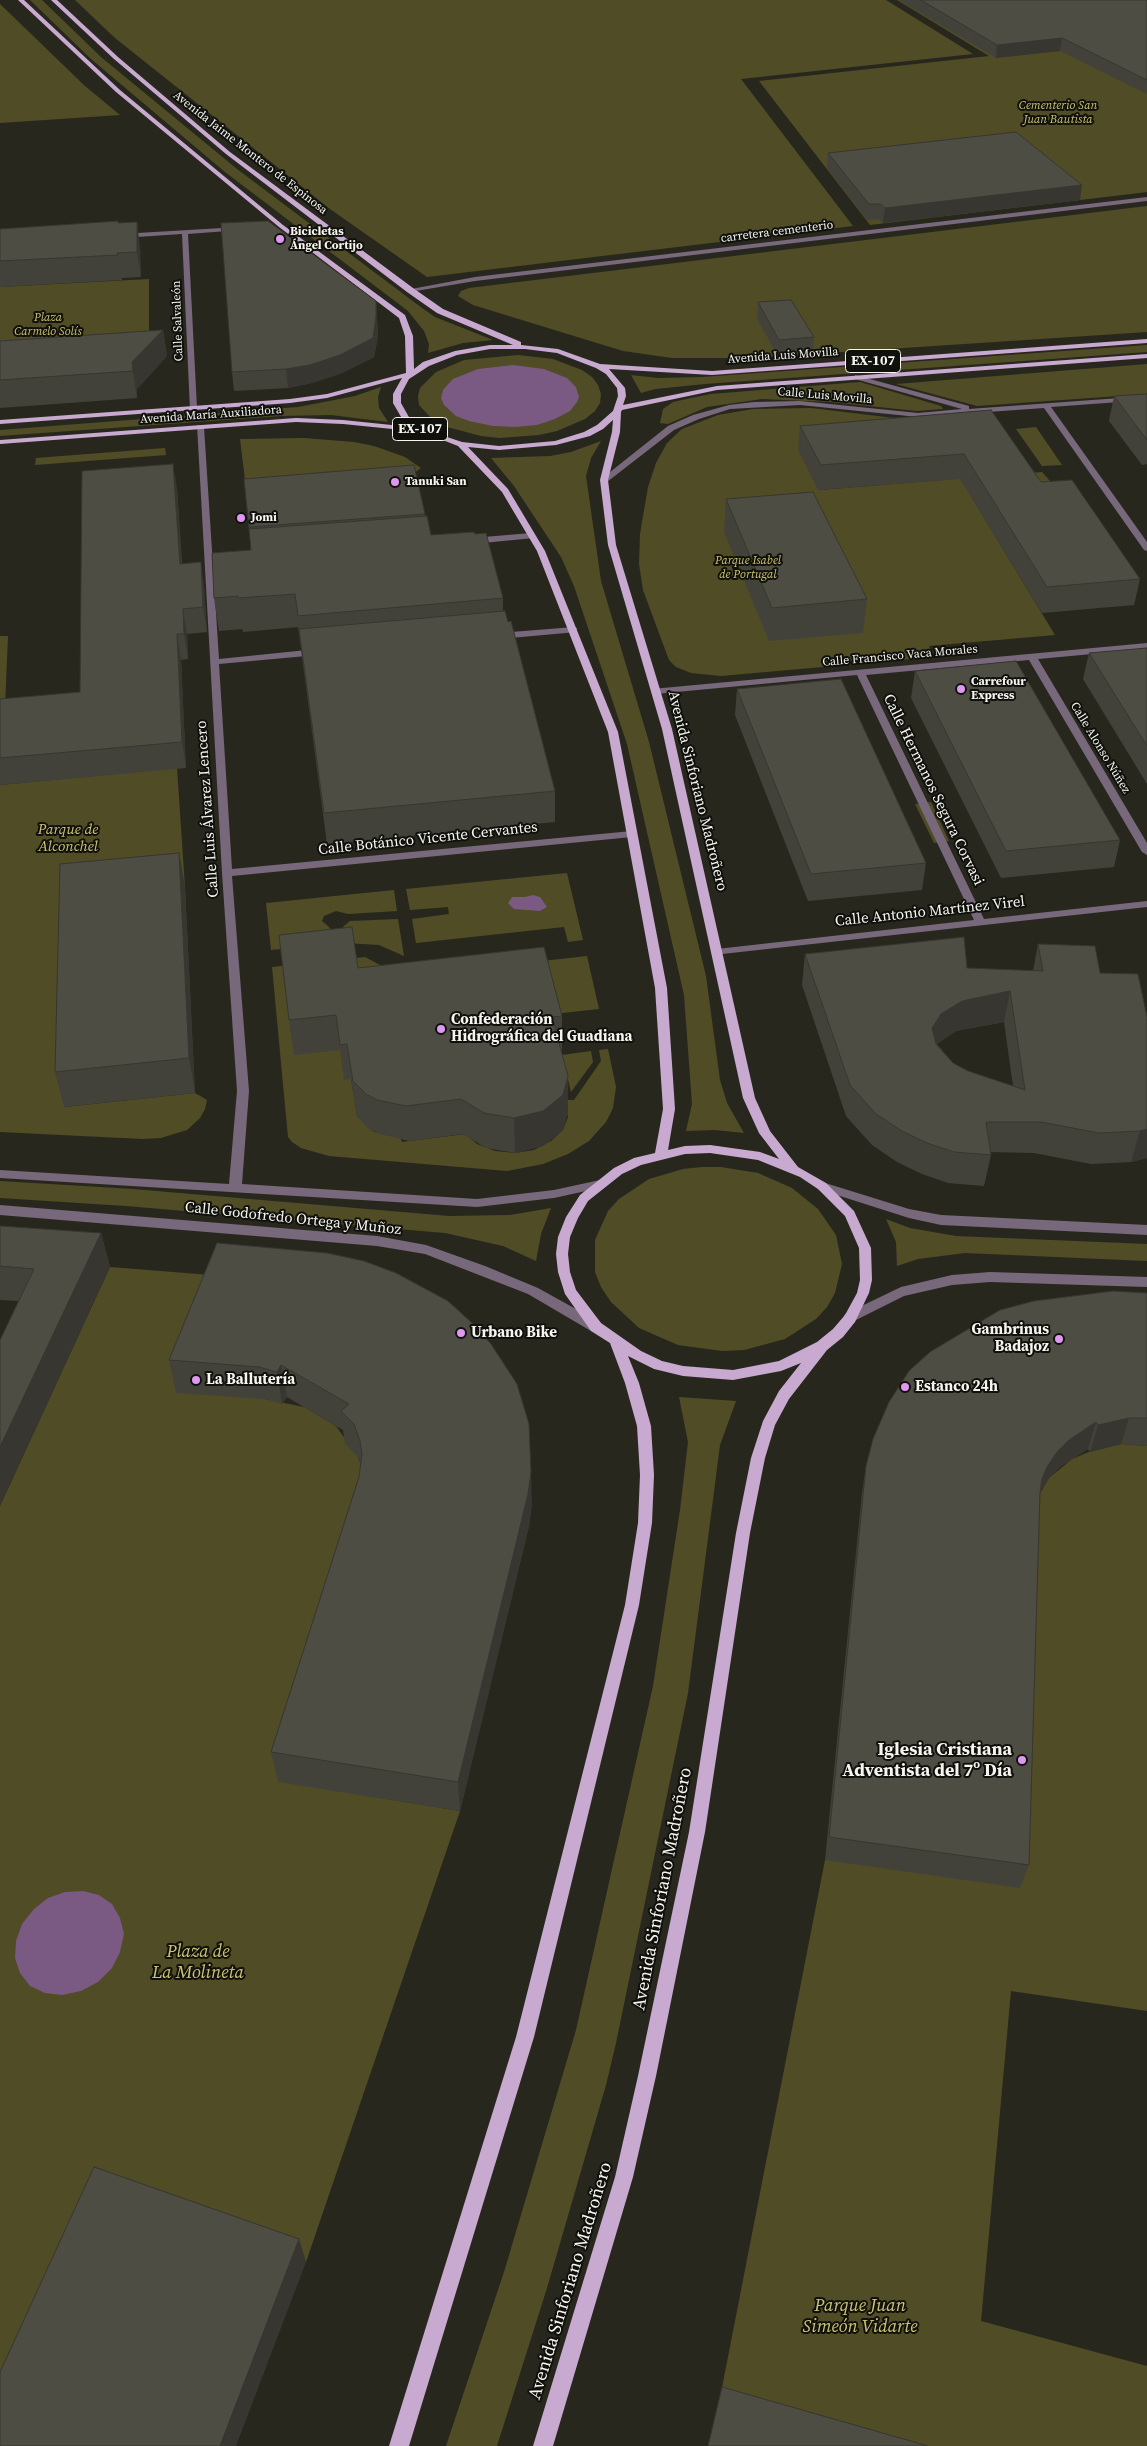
<!DOCTYPE html>
<html>
<head>
<meta charset="utf-8">
<style>
	body { margin:0 }
	canvas { display:block; background:#28271e }
</style>
</head>
<body>
<canvas width="1147" height="2446"></canvas>
<script>
const context = document.querySelector('canvas').getContext('2d');
context.lineJoin = 'round';
function fillPath(path, color) {
  context.fillStyle = color;
  context.fill(path, 'evenodd');
}
function shape(rows) {
  const path = new Path2D();
  for (const r of rows) {
    path.moveTo(r[0], r[1]);
    for (let i = 2; i < r.length; i += 2) path.lineTo(r[i], r[i + 1]);
  }
  return path;
}
function strokePath(path, color, width, dash) {
  context.strokeStyle = color;
  context.lineWidth = width;
  context.lineCap = dash ? 'butt' : 'round';
  context.setLineDash(dash || []);
  context.stroke(path);
}
function drawText(font, color, halo, rows, align = 'center') {
  context.font = font + ' "Source Serif 4",serif';
  context.lineWidth = 4;
  context.setLineDash([]);
  context.textBaseline = 'middle';
  context.strokeStyle = halo;
  context.fillStyle = color;
  for (const [text, x, y, turn = 0] of rows) {
    context.save();
    context.translate(x, y);
    context.rotate((+turn || 0) * Math.PI / 180);
    context.textAlign = isNaN(turn) ? turn : align;
    if (halo) context.strokeText(text, 0, 0);
    context.fillText(text, 0, 0);
    context.restore();
  }
}
fillPath(shape([
	[30,0,42,0,101,57,237,169,422,308,435,317,493,340,463,343,428,353,429,344,424,331,408,311,225,172,91,59],
	[75,0,886,0,973,54,741,79,853,226,427,277,330,209,115,38],
	[897,0,1147,0,1147,192,870,225,759,81,989,56],
	[0,4,85,86,120,115,0,123],
	[1147,206,1147,332,751,358,672,358,623,351,473,305,458,296,461,291,469,288],
	[149,279,149,357,0,368,0,287],
	[1147,345,1147,352,705,384,655,389,641,393,631,375,658,378,702,377],
	[518,355,553,359,582,370,592,377,598,385,601,394,600,403,595,411,585,419,557,431,539,435,500,438,481,436,447,427,434,421,419,405,418,396,420,388,436,372,464,360],
	[1147,364,1147,394,977,406,896,384],
	[860,382,941,406,943,409,917,411,830,402,762,399,707,407,668,424,660,423,663,409,673,402,691,398,711,394],
	[381,387,378,397,379,408,388,422,331,415,281,416,0,436,0,430,298,407,355,396],
	[811,408,911,420,819,490,1042,472,1058,490,972,498,1055,635,929,646,934,657,721,676,691,673,676,667,669,660,643,590,639,564,640,534,648,487,656,463,667,443,682,429,718,415,753,409],
	[1036,427,1062,465,1042,466,1016,429],
	[304,438,354,442,374,446,405,457,421,468,413,474,246,488,240,439],
	[601,441,591,458,586,476,601,581,649,742,706,976,720,1080,727,1103,744,1133,715,1130,686,1131,692,1104,684,995,627,744,574,586,561,557,514,486,491,458,550,456,571,452],
	[165,448,166,455,35,465,36,458],
	[0,636,8,636,5,706,0,725],
	[177,768,185,887,68,899,65,1107,195,1093,207,1100,205,1109,200,1118,187,1130,161,1138,143,1139,0,1132,0,785],
	[931,802,949,841,934,843,915,804],
	[567,873,583,940,568,942,564,927,416,943,412,919,449,914,448,907,410,910,406,889],
	[394,890,397,911,348,914,336,911,324,916,322,921,330,928,333,944,271,950,266,903],
	[398,919,404,956,379,945,346,943,343,927,350,921],
	[587,956,599,1009,553,1014,533,962],
	[365,957,382,966,365,1047,351,1079,357,1116,374,1132,400,1136,402,1142,465,1134,477,1144,495,1151,515,1153,534,1150,551,1141,563,1130,568,1117,565,1100,574,1100,601,1061,599,1050,608,1049,616,1087,613,1108,606,1122,589,1141,568,1154,543,1164,507,1171,329,1156,301,1148,292,1142,288,1137,272,967],
	[591,1051,593,1062,571,1092,562,1055],
	[702,1167,721,1167,758,1173,792,1188,818,1209,836,1235,842,1264,835,1293,827,1307,816,1319,785,1339,744,1350,722,1351,678,1345,639,1328,611,1302,601,1287,595,1272,595,1240,608,1211,619,1199,649,1179,683,1169],
	[0,1181,133,1189,449,1216,510,1215,551,1208,541,1234,536,1261,503,1246,445,1233,126,1206,0,1198],
	[886,1219,910,1228,956,1236,1147,1244,1147,1261,965,1253,918,1259,897,1266,896,1242],
	[110,1267,223,1276,265,1399,304,1407,336,1426,358,1457,364,1473,278,1781,460,1811,306,2262,106,2191,0,2424,0,1506],
	[679,1397,736,1401,720,1445,688,1693,616,2043,606,2085,547,2288,497,2446,446,2446,504,2272,576,2030,653,1686,680,1510,688,1442],
	[1121,1444,1147,1446,1147,2011,1011,1991,981,2321,1147,2366,1147,2446,866,2446,719,2403,825,1860,1049,1478,1072,1459,1096,1449]
]), '#504c26');
fillPath(shape([
	[513,365,544,369,567,378,576,387,579,397,577,402,570,411,555,419,537,425,515,427,493,426,469,421,456,416,444,405,441,398,443,390,453,379,478,369],
	[533,895,540,897,547,907,540,911,514,909,508,903,512,897,525,897],
	[83,1891,99,1895,112,1904,120,1918,124,1934,120,1952,112,1968,98,1982,81,1991,62,1995,45,1993,30,1986,20,1973,15,1958,16,1941,22,1924,34,1909,48,1898,65,1892]
]), '#7a5982');
fillPath(shape([
	[1147,197,1147,201,475,281,410,292,406,290,475,277,1147,197],
	[239,227,242,229,241,230,188,234,197,408,190,410,182,234,121,238,118,236,121,234,239,227],
	[855,375,969,406,969,409,1147,396,1147,400,1051,407,1147,542,1147,551,1144,550,1044,408,918,417,800,405,730,409,699,419,674,430,607,482,600,480,668,426,693,415,729,405,754,402,800,401,918,413,962,409,855,379,855,375],
	[197,425,204,427,219,659,317,649,322,652,317,655,219,664,232,869,632,831,637,834,632,837,232,876,249,1091,242,1184,477,1199,554,1190,600,1180,604,1181,606,1184,604,1187,554,1198,477,1207,0,1178,0,1170,229,1184,237,1091,222,873,197,425],
	[531,533,534,534,534,538,472,544,468,541,472,538,531,533],
	[574,627,577,628,577,632,499,639,494,636,499,633,574,627],
	[1147,643,1147,649,1038,659,1147,843,1147,855,1142,852,1029,660,866,675,984,919,1147,901,1147,907,713,955,712,953,717,949,974,920,857,675,655,694,652,693,652,689,1147,643],
	[822,1182,909,1209,941,1215,1147,1225,1147,1235,941,1225,909,1218,818,1189,816,1186,818,1183,822,1182],
	[0,1205,377,1236,426,1245,485,1266,538,1288,601,1323,603,1327,601,1331,596,1332,591,1331,528,1294,425,1254,377,1246,0,1215,0,1205],
	[990,1272,1147,1277,1147,1287,990,1282,952,1285,904,1296,850,1323,845,1322,843,1318,845,1314,901,1287,952,1275,990,1272]
]), '#77687b');
fillPath(shape([
	[18,0,24,0,120,90,283,225,405,315,413,336,414,369,423,362,455,351,490,345,513,345,437,313,407,292,226,154,114,59,51,0,57,0,118,57,230,152,413,288,443,309,521,342,521,345,558,349,600,364,712,371,1147,339,1147,343,712,375,609,369,625,388,626,396,623,405,717,386,1147,354,1147,358,717,390,622,410,621,412,620,432,608,480,616,545,672,729,755,1098,770,1131,798,1167,826,1183,854,1211,871,1248,872,1280,869,1293,855,1322,843,1337,827,1350,789,1399,775,1425,765,1458,750,1533,705,1832,656,2076,633,2177,553,2446,533,2446,615,2177,638,2076,689,1832,736,1533,751,1458,763,1421,779,1391,801,1363,781,1371,733,1380,683,1376,654,1369,628,1356,639,1383,651,1426,654,1475,652,1523,639,1605,534,2037,409,2446,389,2446,516,2037,625,1605,638,1523,640,1475,637,1426,625,1383,610,1343,591,1331,565,1294,558,1272,556,1254,558,1237,566,1217,580,1195,614,1168,634,1158,655,1153,663,1109,655,988,608,732,537,551,502,492,458,446,422,432,343,424,296,422,0,444,0,440,296,418,343,420,411,427,404,422,393,403,393,394,402,378,327,398,290,403,0,424,0,420,290,399,327,394,406,373,405,336,399,318,279,227,116,92,18,0],
	[490,349,525,349,557,353,596,368,606,374,617,388,618,396,613,411,597,425,584,432,555,441,499,446,462,442,447,437,420,425,410,419,401,403,401,394,409,379,429,366,457,355,490,349],
	[613,420,612,432,600,480,608,545,662,729,743,1098,759,1133,779,1159,760,1152,710,1145,685,1146,668,1150,675,1109,667,988,618,732,545,551,508,489,468,447,499,450,556,445,590,436,603,429,613,420],
	[710,1153,758,1160,800,1177,818,1189,845,1216,859,1248,860,1280,857,1293,845,1315,833,1329,817,1342,779,1361,733,1370,683,1366,662,1361,641,1351,601,1323,576,1290,570,1272,568,1254,570,1237,578,1218,588,1201,622,1174,641,1165,685,1154,710,1153]
]), '#c8a9d0');
fillPath(shape([
	[899,0,1147,0,1147,94,1060,51,996,58],
	[828,153,1080,200,883,223,879,219,867,220,827,168],
	[118,223,140,247,141,277,122,278,122,280,0,287,0,229],
	[376,301,378,336,374,357,342,373,312,383,288,388,234,391,232,372],
	[758,302,814,337,813,354,778,356,757,319],
	[163,330,167,356,137,389,137,398,0,408,0,341],
	[1147,394,1147,464,1142,465,1109,421,1114,396],
	[991,410,1041,482,1140,579,1134,605,1042,613,960,479,818,490,798,450,800,426],
	[244,479,425,514,431,535,503,598,503,611,555,791,555,822,327,844,298,627,243,632,242,629,219,631,214,598,251,550],
	[177,488,182,563,204,587,207,632,187,634,188,659,181,660,186,768,0,785,0,699,80,692],
	[726,499,867,599,863,633,769,641,724,532],
	[1147,648,1147,784,1083,679,1089,653],
	[915,671,1120,840,1114,867,1001,878,911,698],
	[737,689,926,863,922,890,808,901,735,715],
	[179,853,185,887,195,1093,64,1107,55,1072],
	[1038,944,1100,973,1147,1158,1131,1162,1091,1164,1034,1153,990,1152,991,1155,984,1186,948,1183,922,1174,897,1162,872,1145,846,1116,802,985,805,954,967,968,1033,971],
	[1004,1022,1013,1086,968,1071,953,1063,937,1044,956,1031],
	[358,968,562,1016,562,1051,561,1051,568,1076,568,1111,563,1130,543,1146,515,1153,486,1148,463,1134,409,1141,380,1134,369,1129,357,1116,351,1079,344,1080,340,1050,294,1055,289,1020],
	[0,1226,101,1233,110,1267,19,1301,0,1300],
	[217,1243,532,1504,529,1526,460,1811,278,1782,271,1752,359,1477,361,1464,358,1457,345,1444,343,1430,287,1397,282,1404,265,1399,176,1393,169,1360],
	[1147,1293,1147,1446,1121,1444,1090,1452,1088,1449,1061,1466,1049,1478,1040,1492,1029,1865,1020,1888,825,1860,862,1493,866,1466]
]), '#43423a');
fillPath(shape([
	[1062,38,1060,51,996,58,997,45],
	[1082,185,1080,200,883,223,885,208],
	[137,222,140,247,141,277,137,252],
	[376,301,378,336,374,357,342,373,312,383,288,388,286,369],
	[163,330,167,356,137,389,137,398,133,371,132,362],
	[173,464,177,488,183,588,180,564],
	[201,562,204,587,207,632,203,607],
	[183,609,187,634,188,659,184,634],
	[177,634,181,660,186,768,182,742],
	[179,853,185,887,195,1093,189,1058],
	[1010,991,1004,1022,956,1031,935,1045,932,1028,941,1014,962,1001],
	[568,1076,568,1111,563,1130,543,1146,515,1153,514,1118],
	[1147,1129,1147,1158,1131,1162,1140,1131],
	[101,1233,110,1267,0,1506,0,1447],
	[281,1365,287,1397,282,1404,277,1372],
	[1129,1418,1121,1444,1090,1452,1098,1425],
	[1096,1422,1088,1449,1061,1466,1049,1478,1039,1494,1042,1479,1047,1467,1057,1452,1069,1440],
	[531,1472,532,1504,529,1526,460,1811,458,1782],
	[299,2239,306,2262,236,2446,220,2446]
]), '#373630');
const building = shape([
	[921,0,1147,0,1147,80,1062,38,997,45,921,0],
	[1016,132,1082,185,885,208,881,204,869,204,828,153,1016,132],
	[118,221,118,223,137,222,137,252,117,253,118,255,0,261,0,229,118,221],
	[268,221,376,301,376,317,373,338,340,355,310,365,286,369,232,372,221,223,268,221],
	[791,300,814,337,779,340,758,302,791,300],
	[163,330,132,362,133,371,0,380,0,341,163,330],
	[1147,394,1147,440,1114,396,1147,394],
	[991,410,1041,482,1072,480,1140,579,1047,587,964,454,821,465,800,426,991,410],
	[173,464,180,564,201,562,203,607,183,609,184,634,177,634,182,742,0,758,0,699,80,692,82,471,173,464],
	[414,465,425,514,249,527,244,479,414,465],
	[813,492,867,599,772,608,726,499,813,492],
	[427,516,431,535,474,532,475,534,486,533,503,598,298,616,295,594,238,598,238,596,214,598,212,553,251,550,249,529,427,516],
	[505,611,508,622,511,621,555,791,324,813,299,629,505,611],
	[1147,648,1147,746,1089,653,1147,648],
	[1016,661,1120,840,1006,851,915,671,1016,661],
	[841,679,926,863,811,874,737,689,841,679],
	[179,853,189,1058,55,1072,60,864,179,853],
	[352,927,358,968,544,947,562,1016,552,1017,568,1076,563,1095,543,1111,514,1118,484,1113,461,1099,406,1106,377,1100,366,1094,353,1081,347,1044,340,1045,336,1015,289,1020,279,935,352,927],
	[964,937,967,968,1043,971,1038,944,1095,946,1100,973,1138,974,1147,1017,1147,1129,1140,1131,1099,1133,1041,1122,986,1122,991,1155,954,1152,927,1143,902,1131,876,1114,850,1085,805,954,964,937],
	[1010,991,1025,1090,968,1071,953,1063,936,1044,932,1028,941,1014,962,1001,1010,991],
	[0,1226,101,1233,0,1447,0,1340,34,1269,0,1266,0,1226],
	[217,1243,327,1253,364,1261,396,1273,448,1301,472,1323,491,1344,517,1384,529,1424,531,1472,528,1494,458,1782,271,1752,359,1477,362,1454,360,1441,354,1424,341,1411,349,1404,281,1365,277,1372,259,1367,169,1360,217,1243],
	[1113,1291,1147,1293,1147,1418,1129,1418,1098,1425,1096,1422,1069,1440,1057,1452,1047,1467,1042,1479,1040,1492,1029,1865,829,1837,866,1466,873,1439,889,1402,909,1371,930,1352,1000,1310,1034,1301,1113,1291],
	[94,2167,299,2239,220,2446,0,2446,0,2372,94,2167],
	[722,2387,928,2446,708,2446,722,2387]
]);
fillPath(building, '#4e4d44');
strokePath(building, '#373630', 1);
for (const [x, y, r, color] of [
	[280,239,5,"#df98f2"],
	[395,482,5,"#df98f2"],
	[241,518,5,"#df98f2"],
	[961,689,5,"#df98f2"],
	[441,1029,5,"#df98f2"],
	[461,1333,5,"#df98f2"],
	[1059,1339,5,"#df98f2"],
	[196,1380,5,"#df98f2"],
	[905,1387,5,"#df98f2"],
	[1022,1760,5,"#df98f2"]
]) {
  const dot = new Path2D();
  dot.arc(x, y, r, 0, 2 * Math.PI);
  context.fillStyle = color;
  context.fill(dot);
  strokePath(dot, '#10100c', 2);
}
drawText('italic 12px', '#cdc471', '#10100c', [
	["Cementerio San",1058,106],
	["Juan Bautista",1058,120],
	["Plaza",48,318],
	["Carmelo Solís",48,332],
	["Parque Isabel",748,561],
	["de Portugal",748,575]
]);
drawText('12px', '#f6f5ef', '#10100c', [
	["Avenida Jaime Montero de Espinosa",250,153,38],
	["carretera cementerio",777,232,-7],
	["Calle Salvaleón",178,321,-92],
	["Avenida Luis Movilla",783,356,-4],
	["Calle Luis Movilla",825,396,5],
	["Avenida María Auxiliadora",211,415,-4],
	["Calle Francisco Vaca Morales",900,656,-5],
	["Calle Alonso Núñez",1100,748,59]
]);
drawText('bold 12px', '#f6f5ef', '#10100c', [
	["Bicicletas",290,232],
	["Ángel Cortijo",290,246],
	["Tanuki San",405,482],
	["Jomi",251,518],
	["Carrefour",971,682],
	["Express",971,696]
], 'left');
for (const [x, y, w] of [
	[873,361,55],
	[420,429,55]
]) {
  const box = new Path2D();
  box.roundRect(x - w / 2, y - 11.5, w, 23, 4);
  context.fillStyle = '#10100c';
  context.fill(box);
  strokePath(box, '#f6f5ef', 1);
}
drawText('bold 14px', '#f6f5ef', null, [
	["EX-107",873,361],
	["EX-107",420,429]
]);
drawText('15px', '#f6f5ef', '#10100c', [
	["Calle Hermanos Segura Corvasi",933,790,64],
	["Avenida Sinforiano Madroñero",697,791,76],
	["Calle Luis Álvarez Lencero",208,809,-94],
	["Calle Botánico Vicente Cervantes",428,839,-6],
	["Calle Antonio Martínez Virel",930,912,-6],
	["Calle Godofredo Ortega y Muñoz",293,1219,6]
]);
drawText('italic 15px', '#cdc471', '#10100c', [
	["Parque de",68,830],
	["Alconchel",68,847]
]);
drawText('bold 15px', '#f6f5ef', '#10100c', [
	["Confederación",451,1020],
	["Hidrográfica del Guadiana",451,1037],
	["Gambrinus",1049,1330,"right"],
	["Badajoz",1049,1347,"right"],
	["Urbano Bike",471,1333],
	["La Ballutería",206,1380],
	["Estanco 24h",915,1387]
], 'left');
drawText('bold 18px', '#f6f5ef', '#10100c', [
	["Iglesia Cristiana",1012,1750],
	["Adventista del 7º Día",1012,1771]
], 'right');
drawText('18px', '#f6f5ef', '#10100c', [
	["Avenida Sinforiano Madroñero",663,1889,-79],
	["Avenida Sinforiano Madroñero",571,2281,-73]
]);
drawText('italic 18px', '#cdc471', '#10100c', [
	["Plaza de",198,1952],
	["La Molineta",198,1973],
	["Parque Juan",860,2306],
	["Simeón Vidarte",860,2327]
]);
</script>
</body>
</html>
